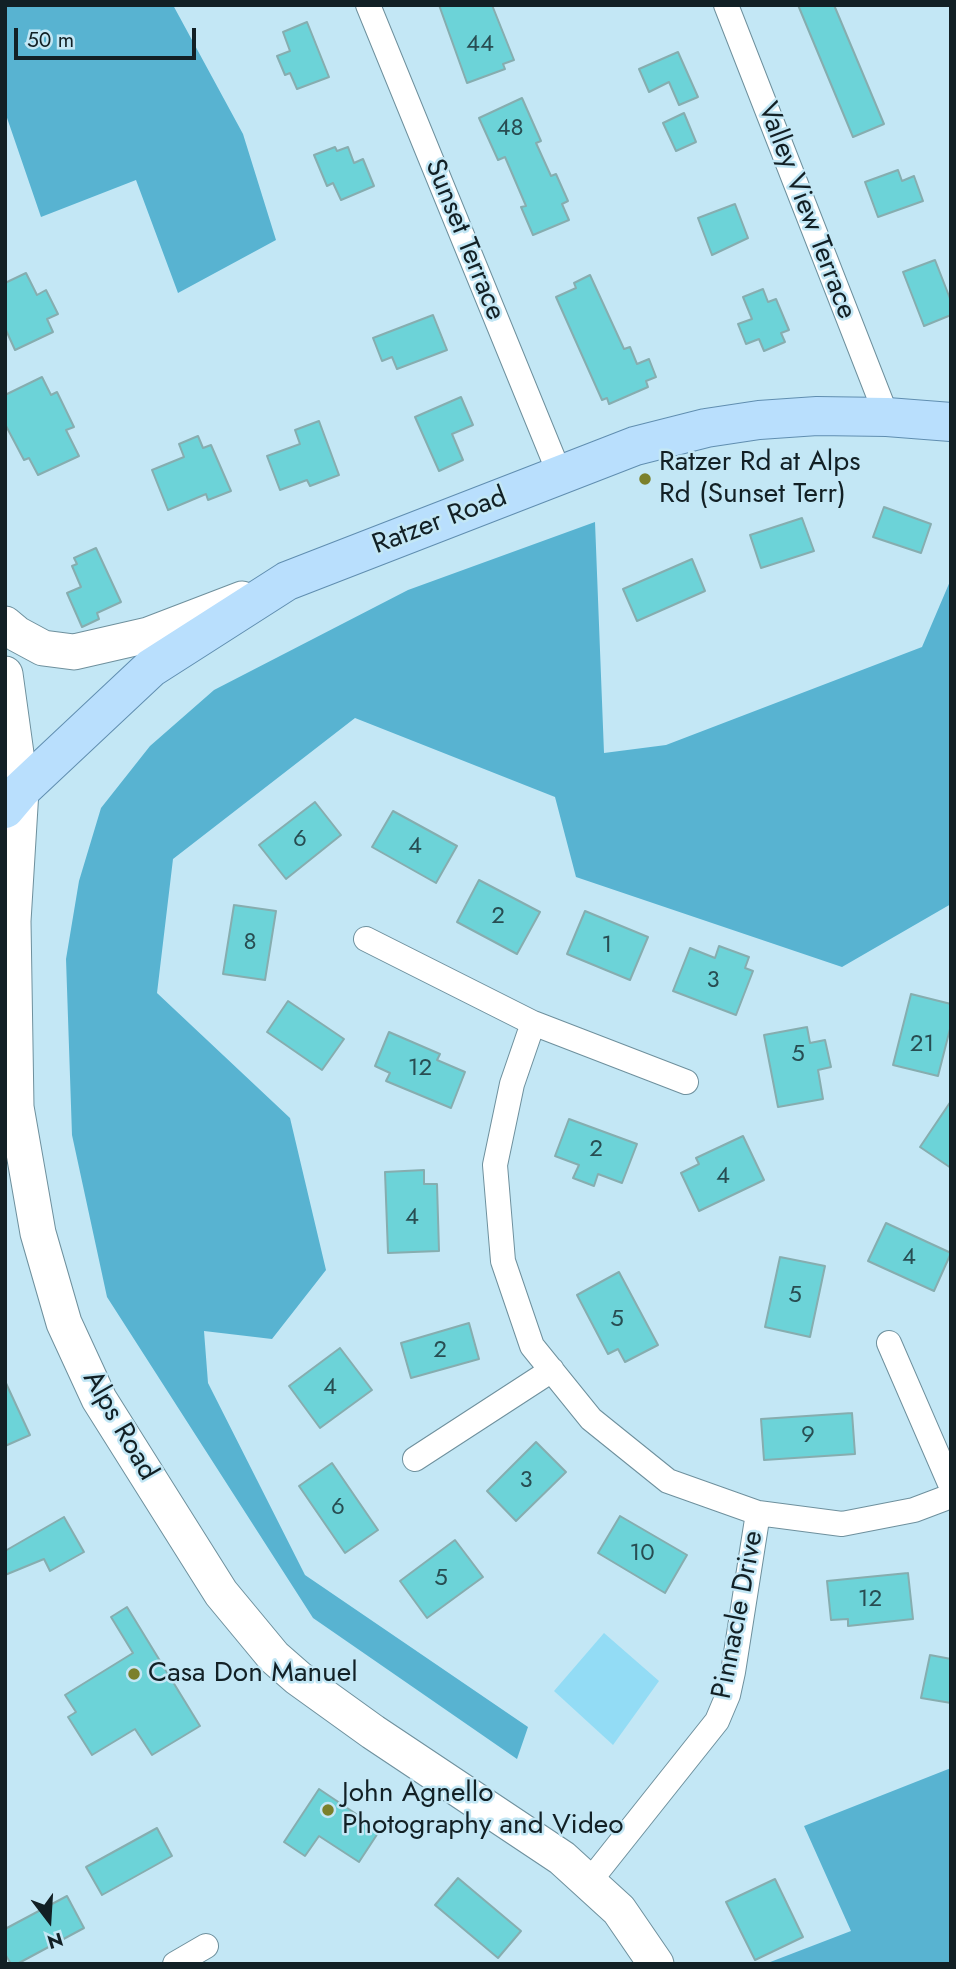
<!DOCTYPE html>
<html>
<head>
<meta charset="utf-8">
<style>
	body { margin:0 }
	#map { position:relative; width:956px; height:1969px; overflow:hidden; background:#c3e7f5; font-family:Jost,sans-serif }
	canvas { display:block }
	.frame { position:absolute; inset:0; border:7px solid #122025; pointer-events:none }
	.north { position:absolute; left:14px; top:1885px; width:70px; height:70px; -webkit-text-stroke:5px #c3e7f5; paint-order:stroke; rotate:163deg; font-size:19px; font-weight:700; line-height:28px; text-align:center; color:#122025 }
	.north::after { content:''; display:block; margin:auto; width:24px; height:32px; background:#122025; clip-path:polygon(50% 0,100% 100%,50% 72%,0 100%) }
	.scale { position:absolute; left:14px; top:28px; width:182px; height:32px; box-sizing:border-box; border:4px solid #122025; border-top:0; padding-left:9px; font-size:21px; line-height:24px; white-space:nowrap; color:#122025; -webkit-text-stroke:5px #c3e7f5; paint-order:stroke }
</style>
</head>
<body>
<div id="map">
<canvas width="956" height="1969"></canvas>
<div class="frame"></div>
<div class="north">N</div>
<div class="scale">50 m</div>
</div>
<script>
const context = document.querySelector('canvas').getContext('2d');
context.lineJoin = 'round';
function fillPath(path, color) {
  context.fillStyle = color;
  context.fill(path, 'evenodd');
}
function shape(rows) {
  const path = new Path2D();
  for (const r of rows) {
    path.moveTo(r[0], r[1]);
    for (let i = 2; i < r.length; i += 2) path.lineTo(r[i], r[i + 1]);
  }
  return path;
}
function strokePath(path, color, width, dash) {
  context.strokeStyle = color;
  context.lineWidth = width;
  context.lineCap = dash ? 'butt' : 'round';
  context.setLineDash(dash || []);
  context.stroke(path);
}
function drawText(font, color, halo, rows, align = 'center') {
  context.font = font + ' Jost,sans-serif';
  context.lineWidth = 5;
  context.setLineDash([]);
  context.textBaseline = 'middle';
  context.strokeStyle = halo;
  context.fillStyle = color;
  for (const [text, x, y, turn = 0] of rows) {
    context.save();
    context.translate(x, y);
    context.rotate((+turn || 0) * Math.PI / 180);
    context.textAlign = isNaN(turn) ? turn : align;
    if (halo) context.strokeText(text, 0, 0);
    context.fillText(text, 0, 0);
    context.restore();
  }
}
fillPath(shape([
	[604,1633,659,1681,613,1745,554,1691]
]), '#93dcf5');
fillPath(shape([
	[5,5,173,5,243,134,276,240,178,293,136,180,41,217,5,112],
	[595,522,604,753,666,745,922,647,951,579,951,904,842,967,576,877,555,797,355,718,173,859,157,993,290,1118,326,1270,272,1339,204,1331,208,1383,305,1575,528,1727,517,1759,313,1618,107,1297,72,1135,66,959,79,881,101,808,150,746,214,690,408,590],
	[951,1768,951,1964,765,1964,851,1931,804,1826]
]), '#58b3d1');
const building = shape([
	[439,5,492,5,514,60,503,64,505,69,467,83,439,5],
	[798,5,834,5,884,124,853,137,798,5],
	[307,22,329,77,297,89,290,73,285,75,277,56,290,51,283,32,307,22],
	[678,52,698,97,679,105,669,82,649,92,639,69,678,52],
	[522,98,541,141,536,143,551,176,556,174,568,201,562,204,569,220,533,235,521,207,526,206,505,157,498,160,479,118,522,98],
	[684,113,696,142,676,151,663,123,684,113],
	[335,147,337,151,348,147,354,163,363,159,374,186,341,200,333,183,327,186,314,155,335,147],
	[898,170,902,181,914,176,923,201,878,217,865,182,898,170],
	[735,204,748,238,712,255,698,218,735,204],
	[935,260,951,301,951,315,924,326,903,272,935,260],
	[26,273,37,295,46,290,58,314,47,319,53,332,15,350,5,328,5,283,26,273],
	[590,275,624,349,630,347,637,364,649,359,656,377,646,381,648,387,609,404,607,398,602,400,556,297,576,288,574,283,590,275],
	[763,289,768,302,776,299,789,330,781,333,785,342,764,351,759,339,746,344,738,324,752,319,743,297,763,289],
	[433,315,447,350,397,369,392,357,382,361,373,338,433,315],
	[42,377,51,395,57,392,74,427,66,430,79,456,38,475,29,458,24,460,5,424,5,395,42,377],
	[461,397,473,425,452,434,463,460,439,471,415,417,461,397],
	[319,421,339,475,310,486,307,480,280,490,267,456,300,444,295,430,319,421],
	[198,436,203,448,211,445,231,491,208,500,206,494,168,510,152,470,184,457,179,444,198,436],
	[884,507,931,524,921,553,873,537,884,507],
	[802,518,814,551,761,568,750,535,802,518],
	[96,548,121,602,97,613,99,619,82,627,67,593,81,587,72,566,77,564,74,558,96,548],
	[692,559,705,591,637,621,623,589,692,559],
	[315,802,341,835,286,879,259,845,315,802],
	[393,811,457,846,436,883,372,847,393,811],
	[479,880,540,912,517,954,457,922,479,880],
	[234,905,276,911,265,980,223,974,234,905],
	[585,911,648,937,630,980,567,954,585,911],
	[719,946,749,957,745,968,753,971,736,1015,673,991,690,948,715,958,719,946],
	[911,994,951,1004,951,1025,938,1076,893,1065,911,994],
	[288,1001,344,1039,322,1070,267,1032,288,1001],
	[807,1027,810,1043,825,1040,831,1067,818,1070,823,1099,778,1107,764,1035,807,1027],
	[389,1032,440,1054,437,1060,465,1072,451,1108,386,1081,390,1073,375,1066,389,1032],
	[951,1101,951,1168,920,1147,951,1101],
	[569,1119,637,1144,622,1183,598,1174,594,1186,573,1178,579,1165,555,1156,569,1119],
	[743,1136,764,1180,699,1211,681,1173,699,1164,696,1158,743,1136],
	[424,1170,424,1184,437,1184,439,1251,388,1253,385,1172,424,1170],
	[886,1223,951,1253,934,1291,868,1261,886,1223],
	[780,1257,825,1266,810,1337,765,1327,780,1257],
	[619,1272,658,1345,625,1362,618,1349,608,1354,577,1295,619,1272],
	[469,1323,479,1359,411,1378,401,1343,469,1323],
	[340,1348,372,1390,320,1428,289,1386,340,1348],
	[5,1381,30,1435,5,1446,5,1381],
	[852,1413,855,1454,764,1460,761,1419,852,1413],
	[536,1442,566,1472,516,1521,487,1491,536,1442],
	[332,1463,378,1530,345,1553,299,1486,332,1463],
	[620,1516,687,1555,665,1593,598,1553,620,1516],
	[64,1517,84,1552,50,1571,44,1559,5,1575,5,1551,64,1517],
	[455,1540,483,1577,427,1618,400,1581,455,1540],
	[908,1573,913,1619,848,1626,848,1619,831,1620,827,1581,908,1573],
	[127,1607,200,1726,152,1755,135,1729,92,1755,68,1717,76,1712,65,1695,133,1653,111,1617,127,1607],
	[930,1655,951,1659,951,1703,921,1698,930,1655],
	[319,1789,380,1830,359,1862,319,1836,305,1856,284,1842,319,1789],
	[157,1828,172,1856,102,1895,86,1867,157,1828],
	[458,1878,521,1931,498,1958,435,1905,458,1878],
	[775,1879,803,1937,755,1960,726,1902,775,1879],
	[67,1896,84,1928,17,1964,11,1964,5,1954,5,1929,67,1896]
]);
fillPath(building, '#6cd3d8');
strokePath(building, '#86adaf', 2);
const street = shape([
	[368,5,560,475],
	[726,5,887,417],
	[366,939,533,1023,686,1082],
	[533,1023,512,1084,495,1165,503,1261,532,1346,591,1419,668,1481,758,1513,842,1524,914,1510,951,1496],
	[889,1343,951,1486],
	[415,1459,552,1370],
	[589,1882,717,1721,728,1695,733,1672,758,1513],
	[175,1964,206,1946]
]);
const secondary = shape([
	[5,624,17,634,43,648,74,652,148,635,242,599],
	[5,674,21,790,13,921,16,1107,38,1233,64,1323,99,1399,221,1593,274,1657,298,1678,373,1732,562,1858,619,1910,656,1964]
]);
const primary = shape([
	[5,809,21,790,151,668,287,581,635,446,706,428,759,420,817,416,887,417,951,422]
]);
strokePath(street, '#6e909d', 26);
strokePath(secondary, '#6e909d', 37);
strokePath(primary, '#608eb0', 40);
strokePath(street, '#fff', 24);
strokePath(secondary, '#fff', 35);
strokePath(primary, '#b9dffd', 38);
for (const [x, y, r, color] of [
	[645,479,7,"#7b802b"],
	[134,1674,7,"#7b802b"],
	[328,1810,7,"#7b802b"]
]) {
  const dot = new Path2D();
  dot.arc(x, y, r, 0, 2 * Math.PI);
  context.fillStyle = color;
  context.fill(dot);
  strokePath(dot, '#c3e7f5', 2.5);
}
drawText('24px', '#284d52', null, [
	["44",480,45],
	["48",510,129],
	["6",300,840],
	["4",415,847],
	["2",498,917],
	["8",250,943],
	["1",607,946],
	["3",713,981],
	["21",922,1045],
	["5",798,1055],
	["12",420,1069],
	["2",596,1150],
	["4",723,1177],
	["4",412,1218],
	["4",909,1258],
	["5",795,1296],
	["5",617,1320],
	["2",440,1351],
	["4",330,1388],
	["9",808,1436],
	["3",526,1481],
	["6",338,1508],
	["10",642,1554],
	["5",441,1579],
	["12",870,1600]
]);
drawText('28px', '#122025', '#c3e7f5', [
	["Valley View Terrace",806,211,69],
	["Sunset Terrace",464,240,68],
	["Ratzer Road",440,522,-21],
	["Alps Road",119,1426,60],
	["Pinnacle Drive",739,1615,-79]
]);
drawText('28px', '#122025', '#c3e7f5', [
	["Ratzer Rd at Alps",659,463],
	["Rd (Sunset Terr)",659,495],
	["Casa Don Manuel",148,1674],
	["John Agnello",342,1794],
	["Photography and Video",342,1826]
], 'left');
</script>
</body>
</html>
